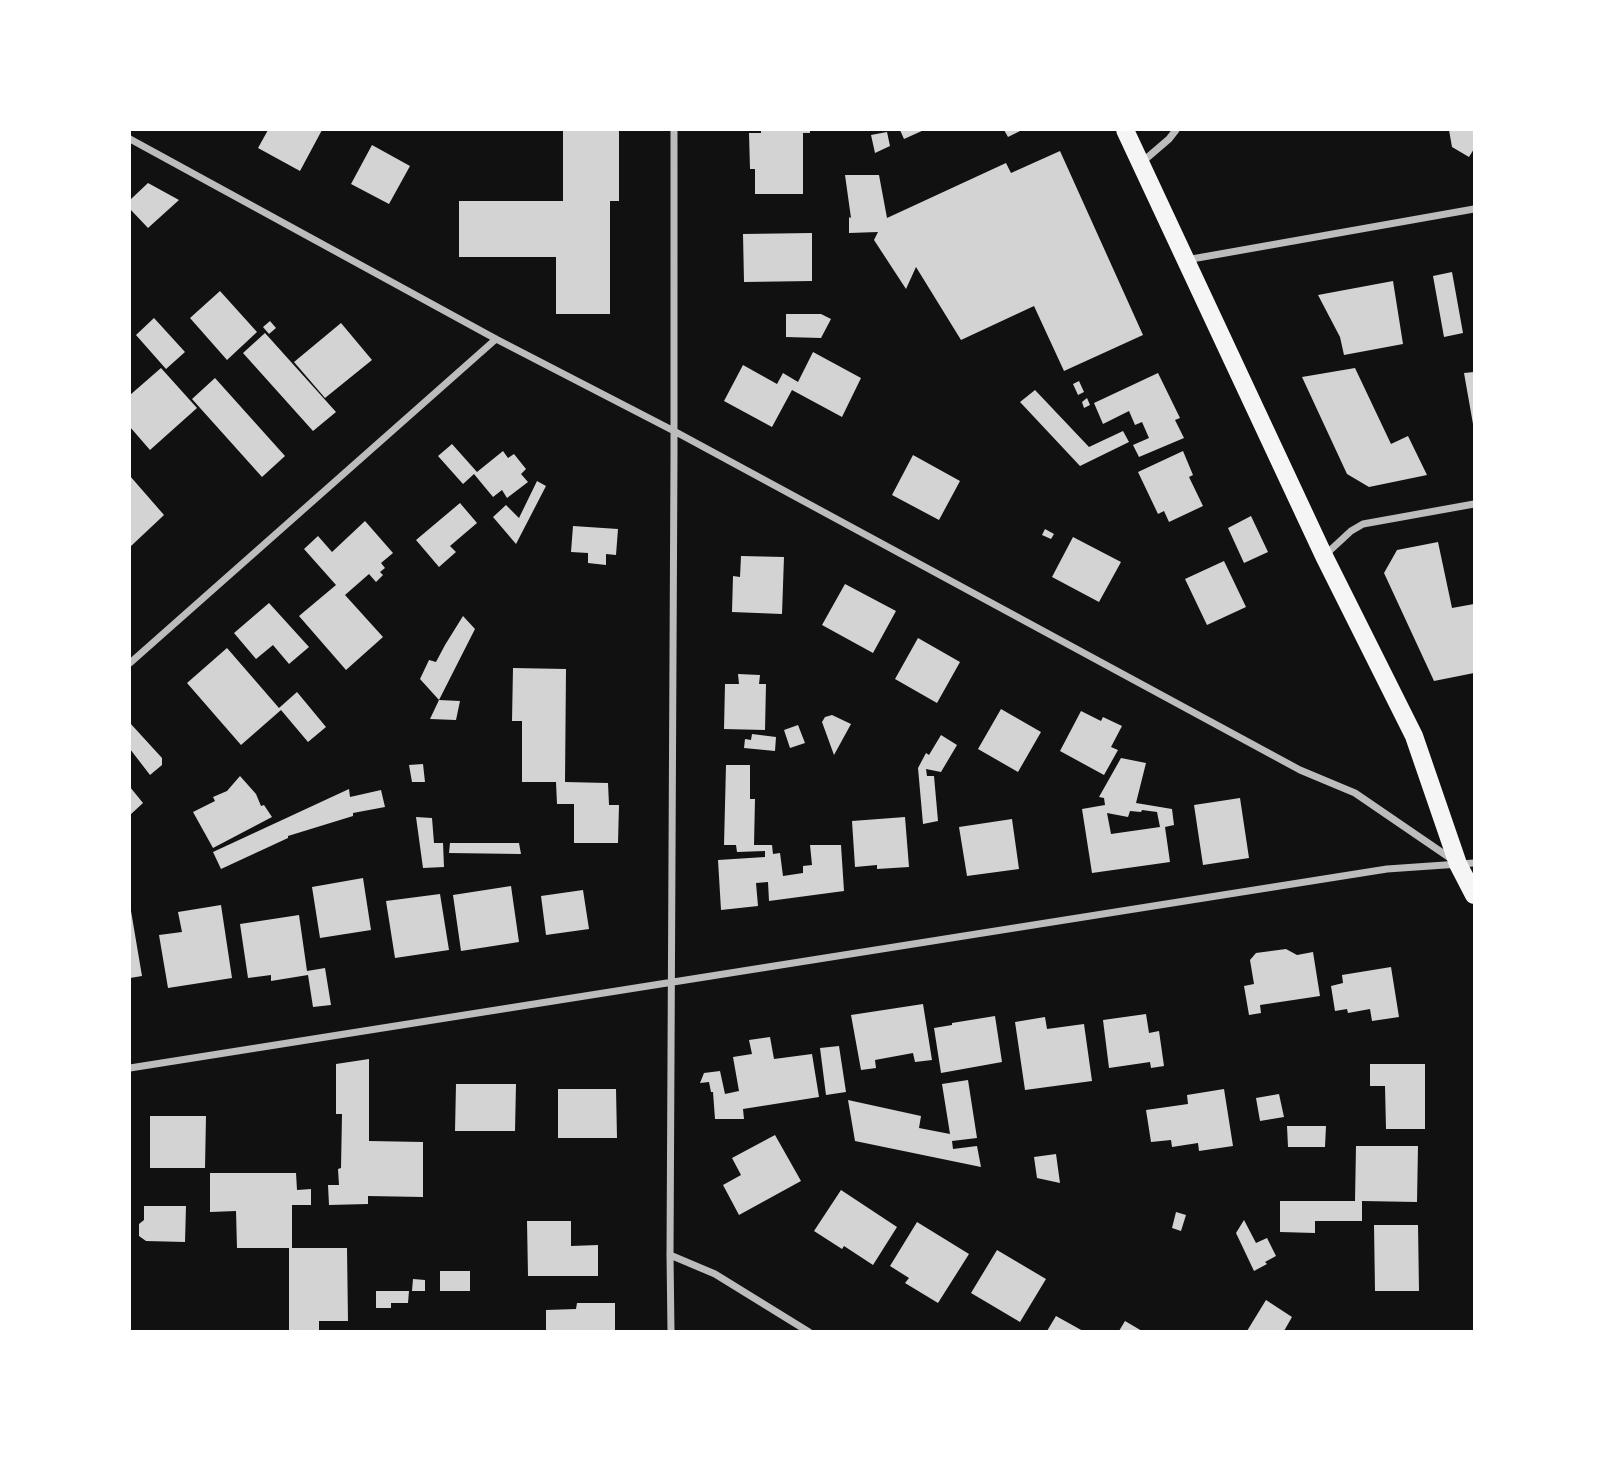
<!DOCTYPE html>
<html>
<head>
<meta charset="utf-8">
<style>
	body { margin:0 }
	#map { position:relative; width:1604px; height:1461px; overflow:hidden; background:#111; font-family:"Archivo Narrow",sans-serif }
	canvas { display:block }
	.frame { position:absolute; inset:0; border:131px solid #fff; pointer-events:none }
</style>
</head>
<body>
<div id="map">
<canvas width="1604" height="1461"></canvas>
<div class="frame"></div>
</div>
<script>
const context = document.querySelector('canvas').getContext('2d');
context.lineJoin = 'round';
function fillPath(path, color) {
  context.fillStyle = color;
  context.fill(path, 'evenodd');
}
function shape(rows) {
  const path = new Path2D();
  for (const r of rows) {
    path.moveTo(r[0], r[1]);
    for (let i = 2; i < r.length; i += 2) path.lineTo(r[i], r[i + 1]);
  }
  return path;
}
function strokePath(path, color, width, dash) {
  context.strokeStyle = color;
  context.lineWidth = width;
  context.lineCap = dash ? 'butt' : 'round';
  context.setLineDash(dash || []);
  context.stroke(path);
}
fillPath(shape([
	[268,130,322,130,300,171,258,148],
	[563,130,619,130,619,201,610,201,610,314,556,314,556,257,459,257,459,201,563,201],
	[761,130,810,130,810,133,803,133,803,194,755,194,755,169,750,169,749,133,761,133],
	[900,130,924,130,904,139],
	[1004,130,1022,130,1008,137],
	[1449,130,1474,130,1474,149,1469,157,1452,147],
	[887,132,890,146,875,153,871,135],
	[372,145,410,166,389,204,351,184],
	[1060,151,1143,335,1064,371,1034,306,961,340,916,267,906,289,874,240,878,232,849,233,849,217,851,218,845,175,879,175,887,218,1006,163,1011,173],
	[148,183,179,200,148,228,130,209,130,200],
	[812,233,812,281,744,282,743,234],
	[1452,272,1463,333,1444,337,1433,276],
	[1393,281,1403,344,1344,355,1340,337,1318,295],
	[220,291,257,332,227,360,190,318],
	[786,314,821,314,831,319,821,338,786,337],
	[154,318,185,352,166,369,136,335],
	[270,321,276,328,269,334,263,327],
	[341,323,372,360,325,398,294,362],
	[265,333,336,412,313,431,243,353],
	[813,352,861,378,842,417,792,390,772,427,724,401,743,365,777,384,783,373,798,382],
	[161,368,197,408,150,450,130,427,130,395],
	[1355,368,1391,444,1408,436,1427,475,1369,487,1347,474,1302,377],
	[1474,372,1474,423,1473,424,1464,373],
	[1158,373,1180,418,1175,420,1184,438,1139,457,1133,445,1149,438,1142,422,1135,425,1129,411,1103,424,1094,403],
	[215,378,285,456,262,477,192,399],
	[1079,381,1084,392,1078,395,1073,384],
	[1035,390,1089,447,1123,431,1129,442,1080,466,1020,402],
	[1087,398,1090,405,1084,408,1082,402],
	[452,444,477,472,503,451,508,458,514,454,526,469,521,474,528,482,507,498,502,490,493,497,474,474,463,484,438,456],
	[1183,451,1193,475,1189,477,1203,506,1169,522,1164,511,1158,514,1138,472],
	[913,455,960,481,939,520,892,495],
	[130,476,164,515,130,547],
	[537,481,546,486,516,544,493,517,506,505,519,518],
	[460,503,477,523,450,546,456,552,439,567,416,540],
	[1251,516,1268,552,1244,563,1228,528],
	[365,521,393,553,381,563,385,568,380,572,383,575,376,582,369,574,345,595,383,637,346,670,299,616,336,585,304,549,318,536,332,552],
	[573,526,618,529,616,555,606,554,606,565,588,563,588,553,571,552],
	[1045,529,1054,534,1051,539,1042,535],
	[1073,537,1121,562,1099,602,1052,577],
	[1438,542,1452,608,1474,604,1474,673,1434,681,1384,573,1397,550],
	[741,556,784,557,782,614,732,612,733,576,740,577],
	[1224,561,1246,607,1207,625,1185,579],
	[845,584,896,611,873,653,822,625],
	[269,603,309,647,289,664,273,645,256,659,234,633],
	[463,616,475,629,439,700,420,679,429,660,436,662,445,645],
	[918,638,960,662,937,703,895,679],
	[227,648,279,708,297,692,326,727,308,742,281,710,241,745,187,683],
	[513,668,566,669,565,782,608,783,609,805,619,805,618,843,574,843,574,804,557,804,556,782,522,782,522,721,512,721],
	[738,674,760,675,759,684,766,684,765,730,724,729,725,684,739,684],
	[439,700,460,701,456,720,430,719],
	[1001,709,1041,732,1018,772,978,749],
	[1081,711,1101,721,1103,717,1122,726,1111,747,1118,750,1104,775,1060,751],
	[832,715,851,724,834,755,822,722,825,717],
	[130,723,162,758,162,765,150,775,130,749],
	[798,725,805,743,790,748,784,730],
	[752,734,776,737,775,751,744,748,745,739,751,740],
	[941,735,957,745,941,772,926,769,927,776,934,776,938,821,923,824,918,768,926,753,929,755],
	[1121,758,1146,763,1136,803,1172,809,1174,825,1165,827,1170,862,1092,873,1082,809,1105,805,1104,798,1099,797],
	[1142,810,1157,812,1160,827,1111,834,1107,813,1128,817,1130,811,1141,812],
	[423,764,425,782,412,782,409,765],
	[726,765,750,765,750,799,755,799,754,845,772,845,773,854,780,853,783,876,803,873,803,866,812,865,810,845,841,845,844,891,769,901,768,882,756,883,758,906,721,910,718,860,765,857,765,851,737,852,736,845,724,845],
	[240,776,256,794,261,806,264,805,272,817,213,848,193,812,215,801,213,797,227,791],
	[130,787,143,803,130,815],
	[349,789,350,797,381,790,385,807,353,813,353,816,288,836,288,838,221,869,213,852],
	[1240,798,1249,858,1203,865,1194,805],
	[416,817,432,818,434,843,443,843,444,867,423,868],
	[905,817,909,867,877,869,877,865,855,867,852,821],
	[1012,819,1019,869,967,876,959,827],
	[450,843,519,843,521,854,449,853],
	[363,878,371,930,320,938,312,887],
	[511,886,519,942,461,951,453,895],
	[583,890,589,929,546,935,541,896],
	[440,894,449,950,395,958,386,901],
	[221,905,232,978,168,988,159,935,182,932,178,912],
	[130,911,131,911,142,976,130,978],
	[299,915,307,971,325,968,331,1005,313,1007,308,975,271,981,271,975,248,978,240,924],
	[1286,949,1297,955,1313,952,1320,996,1260,1005,1261,1013,1249,1015,1244,986,1254,984,1250,960,1256,953],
	[1391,967,1399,1017,1372,1021,1370,1009,1348,1013,1347,1009,1335,1011,1331,986,1343,983,1342,975],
	[923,1004,932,1060,915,1062,913,1053,875,1060,876,1068,861,1070,851,1015],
	[1146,1014,1149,1033,1159,1031,1164,1066,1151,1068,1150,1062,1109,1068,1103,1020],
	[995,1016,1002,1062,941,1073,934,1028,952,1025,952,1023],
	[1045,1017,1047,1029,1084,1024,1092,1081,1025,1090,1015,1022],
	[770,1037,774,1059,812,1054,819,1097,743,1109,744,1119,715,1119,713,1092,711,1092,709,1082,700,1083,704,1073,720,1071,725,1094,739,1091,733,1057,752,1054,749,1040],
	[839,1046,846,1092,826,1095,820,1048],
	[369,1059,369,1141,423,1142,423,1197,368,1196,368,1204,329,1205,328,1185,339,1185,338,1169,341,1168,342,1114,336,1114,336,1064],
	[1370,1064,1425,1064,1425,1129,1386,1129,1385,1086,1370,1086],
	[968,1080,977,1138,952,1141,953,1149,977,1146,981,1167,855,1141,848,1100,921,1116,919,1128,950,1134,942,1084],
	[456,1084,516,1084,515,1131,455,1131],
	[558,1089,616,1089,617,1138,558,1138],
	[1224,1089,1233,1146,1199,1151,1198,1143,1172,1147,1171,1140,1151,1142,1146,1110,1188,1104,1187,1095],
	[1279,1094,1284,1117,1260,1121,1256,1098],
	[150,1116,206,1116,205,1168,150,1168],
	[1287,1126,1326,1126,1325,1147,1288,1147],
	[775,1135,801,1181,739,1215,723,1185,741,1175,732,1158],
	[1356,1146,1418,1146,1417,1202,1362,1201,1362,1221,1315,1221,1315,1233,1280,1232,1280,1201,1355,1201],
	[1056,1154,1060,1183,1037,1178,1034,1157],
	[210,1173,296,1173,297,1190,311,1189,311,1205,292,1205,292,1248,347,1248,348,1321,319,1321,319,1331,289,1331,289,1248,237,1248,236,1211,210,1212],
	[841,1190,897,1227,873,1265,844,1246,842,1249,814,1231],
	[144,1206,186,1206,185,1242,146,1241,139,1236,139,1224,144,1220],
	[1176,1212,1186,1215,1181,1231,1172,1228],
	[1244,1220,1256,1243,1267,1238,1276,1256,1265,1262,1267,1264,1254,1271,1236,1233],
	[527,1221,571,1221,571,1246,598,1245,598,1276,528,1276],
	[917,1222,969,1254,938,1303,905,1283,909,1278,890,1266],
	[1374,1225,1418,1225,1419,1291,1375,1291],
	[997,1250,1046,1279,1020,1322,971,1293],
	[440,1271,470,1271,470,1291,440,1291],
	[413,1279,425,1280,425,1291,412,1291],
	[376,1291,409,1291,408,1303,391,1303,391,1308,376,1308],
	[1266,1300,1292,1317,1284,1331,1247,1331],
	[577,1303,615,1303,615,1331,546,1331,546,1310,576,1309],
	[1056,1316,1083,1331,1047,1331],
	[1125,1321,1142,1331,1119,1331]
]), '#d3d3d3');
strokePath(shape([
	[130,139,496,339,674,431,1300,770,1355,793,1453,860],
	[1141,163,1169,139,1176,130],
	[1186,260,1474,209],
	[1324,556,1351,531,1363,524,1474,504],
	[130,663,496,339],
	[130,1068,1387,869,1474,863],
	[670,1255,715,1274,809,1332],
	[671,1332,670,1255,674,455,674,130]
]), '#bcbcbc', 7);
strokePath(shape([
	[1125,130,1324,556,1414,736,1458,864,1474,895]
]), '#f5f5f5', 18);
</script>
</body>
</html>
